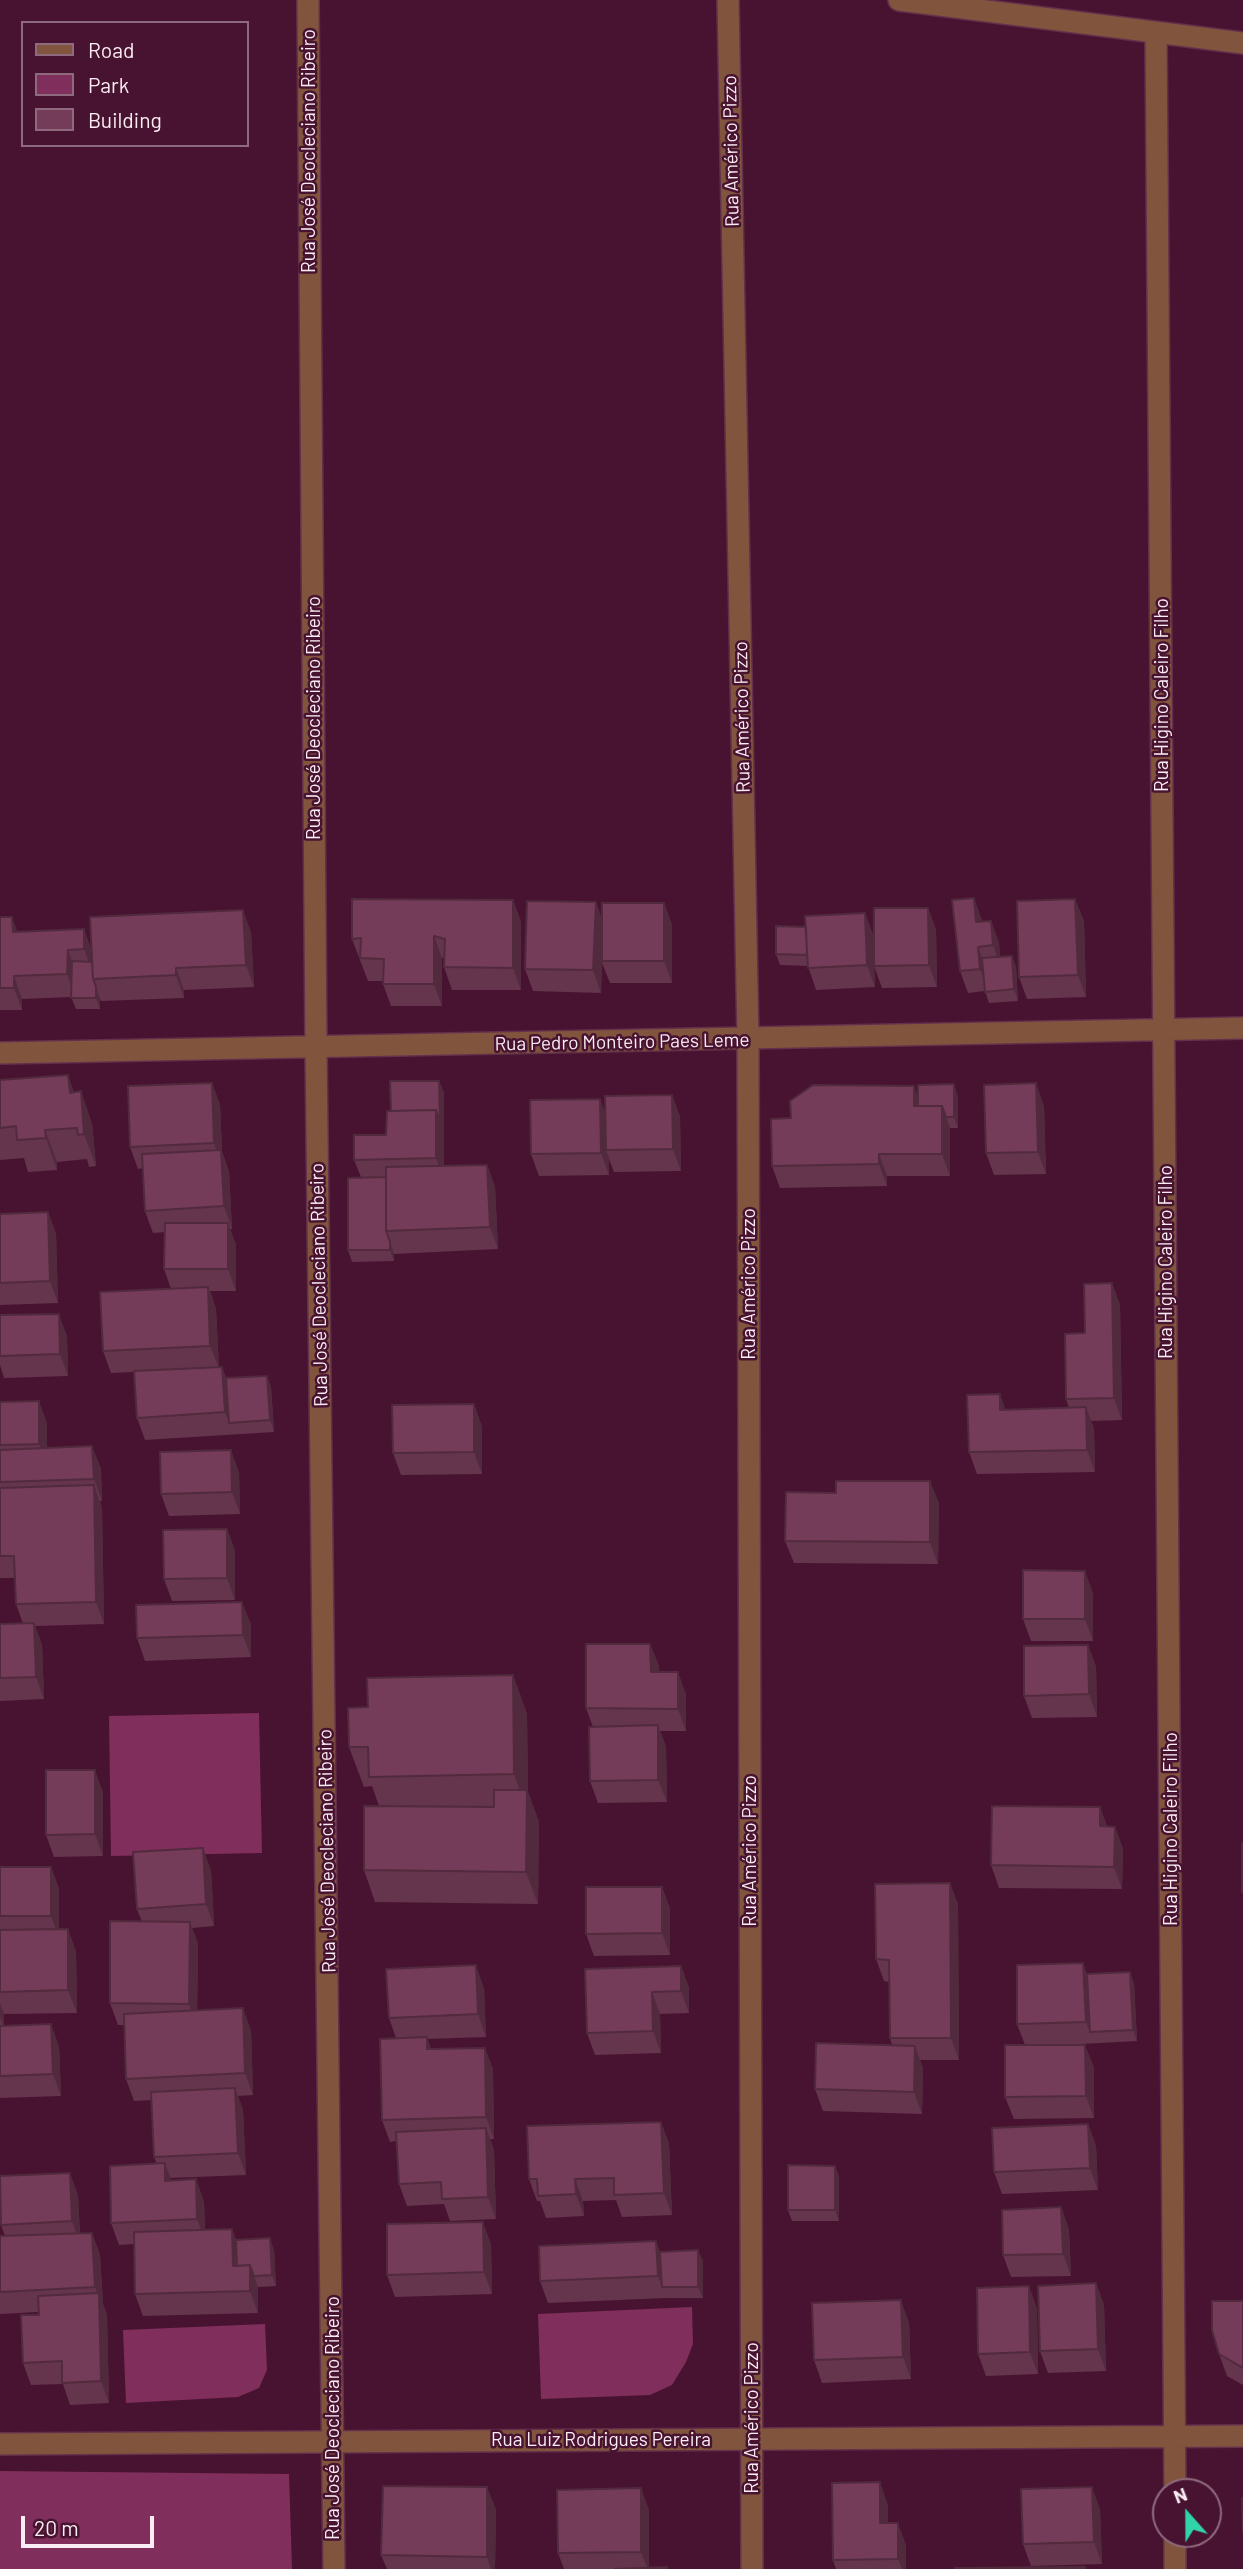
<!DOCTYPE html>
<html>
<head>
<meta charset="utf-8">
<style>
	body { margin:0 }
	#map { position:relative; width:1243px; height:2569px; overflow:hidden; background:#481330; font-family:Barlow,sans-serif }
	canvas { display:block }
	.legend { position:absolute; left:21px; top:21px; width:228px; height:126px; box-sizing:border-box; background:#481330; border:2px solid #8f6a7e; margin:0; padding:9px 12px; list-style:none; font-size:21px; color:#faecf2 }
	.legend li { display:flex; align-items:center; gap:14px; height:35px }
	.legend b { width:35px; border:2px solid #8f6a7e }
	.north { position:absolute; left:1152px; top:2478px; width:70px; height:70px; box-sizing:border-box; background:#481330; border:2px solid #8f6a7e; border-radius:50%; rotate:339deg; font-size:19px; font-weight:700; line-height:28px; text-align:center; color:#faecf2 }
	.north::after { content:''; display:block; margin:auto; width:24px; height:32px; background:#31d4a9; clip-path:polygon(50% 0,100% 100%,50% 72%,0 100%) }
	.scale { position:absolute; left:21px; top:2516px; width:133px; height:32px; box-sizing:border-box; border:4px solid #faecf2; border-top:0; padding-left:9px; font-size:21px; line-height:24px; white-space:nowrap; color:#faecf2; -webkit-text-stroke:5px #481330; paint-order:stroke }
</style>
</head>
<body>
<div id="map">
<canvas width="1243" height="2569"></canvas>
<ul class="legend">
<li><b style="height:9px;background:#81553d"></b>Road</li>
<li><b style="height:19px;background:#802e5b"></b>Park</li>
<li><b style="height:19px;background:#753c59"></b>Building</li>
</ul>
<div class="north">N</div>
<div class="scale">20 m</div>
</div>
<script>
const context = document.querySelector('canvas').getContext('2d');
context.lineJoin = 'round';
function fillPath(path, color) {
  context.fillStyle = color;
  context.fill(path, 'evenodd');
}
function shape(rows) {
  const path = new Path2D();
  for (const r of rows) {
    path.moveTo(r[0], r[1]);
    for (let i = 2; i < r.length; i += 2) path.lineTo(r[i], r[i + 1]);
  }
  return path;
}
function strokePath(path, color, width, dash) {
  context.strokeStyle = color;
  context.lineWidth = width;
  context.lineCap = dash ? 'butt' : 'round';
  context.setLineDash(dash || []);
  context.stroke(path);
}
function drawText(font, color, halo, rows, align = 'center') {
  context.font = font + ' Barlow,sans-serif';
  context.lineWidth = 5;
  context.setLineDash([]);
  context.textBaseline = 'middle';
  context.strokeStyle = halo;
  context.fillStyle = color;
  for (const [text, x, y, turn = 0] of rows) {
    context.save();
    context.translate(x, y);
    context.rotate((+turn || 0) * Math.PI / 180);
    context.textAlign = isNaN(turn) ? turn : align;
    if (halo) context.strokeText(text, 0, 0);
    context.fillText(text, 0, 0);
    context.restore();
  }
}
fillPath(shape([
	[259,1713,262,1853,111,1856,109,1716],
	[692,2307,693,2344,686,2362,672,2385,650,2395,541,2399,538,2314],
	[265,2324,267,2370,259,2388,238,2397,126,2403,123,2330],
	[0,2471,289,2474,292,2569,0,2569]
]), '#802e5b');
const street = shape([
	[308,0,316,1047,334,2569],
	[728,0,748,1039,752,2569],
	[899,0,1243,43],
	[1156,33,1175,2492],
	[0,1053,1243,1028],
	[0,2444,1243,2436],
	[1175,2534,1175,2569]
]);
strokePath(street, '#61314b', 24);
strokePath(street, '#81553d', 21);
fillPath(shape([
	[974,898,982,922,991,921,999,943,1000,957,1012,956,1016,967,1018,1001,989,1003,985,991,968,993,960,971],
	[1075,899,1084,921,1086,997,1027,999,1019,977],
	[513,900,521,922,521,990,452,990,444,967,444,958,442,958,442,1006,391,1006,383,984,383,981,368,981,352,939],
	[664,903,672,925,672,983,610,983,602,963,601,993,533,991,525,969,602,919],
	[928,908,936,930,937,987,882,988,874,966],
	[865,913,873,935,875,987,816,990,808,966,780,965,776,954,806,927],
	[0,917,18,932,84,929,91,951,251,932,254,987,184,990,184,998,101,1001,100,999,100,1009,76,1009,71,997,22,999,22,1010,0,1010],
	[0,1080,74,1092,92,1123,96,1166,89,1167,87,1159,57,1162,57,1170,28,1172,24,1158,0,1160],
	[439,1081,444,1093,444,1166,487,1165,495,1187,498,1249,394,1254,394,1261,352,1262,348,1250,361,1177,354,1160,386,1135,391,1111],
	[212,1083,220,1105,222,1151,229,1172,232,1229,230,1229,236,1245,236,1291,210,1291,216,1309,219,1368,222,1367,226,1378,267,1376,271,1387,274,1432,145,1440,137,1418,134,1372,111,1373,103,1351,171,1289,164,1269,165,1232,153,1233,145,1211,143,1168,138,1169,130,1147],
	[672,1095,680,1117,681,1171,614,1172,609,1159,609,1175,539,1176,531,1154,600,1099,605,1113],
	[958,1096,958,1128,950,1128,950,1176,887,1176,887,1186,780,1188,772,1166,791,1118,918,1098],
	[1044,1106,1046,1174,994,1175,986,1153],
	[48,1212,56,1234,58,1303,0,1305,0,1214],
	[1112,1283,1120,1305,1122,1420,1091,1421,1094,1429,1095,1472,977,1474,969,1452,1006,1410,1069,1408,1066,1399,1085,1333],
	[0,1315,67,1336,68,1376,4,1378,0,1365],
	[0,1402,47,1423,47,1448,101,1468,102,1501,100,1501,102,1508,104,1624,35,1626,42,1645,44,1699,0,1701,0,1624,23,1624,16,1604,15,1578,0,1578],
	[474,1404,482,1427,482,1474,401,1475,393,1453],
	[239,1472,240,1514,169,1516,161,1494],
	[939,1503,938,1564,794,1563,785,1541],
	[227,1529,235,1551,235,1600,172,1601,164,1579],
	[1093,1593,1093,1641,1031,1641,1023,1619],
	[251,1624,251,1657,145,1661,137,1638],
	[650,1644,659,1666,659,1672,686,1694,686,1731,660,1731,666,1747,667,1802,598,1803,590,1781,593,1727,586,1708],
	[1088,1645,1096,1667,1097,1717,1032,1718,1024,1696],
	[513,1675,527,1714,528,1792,539,1822,538,1904,375,1902,364,1870,379,1806,372,1786,364,1787,349,1747,368,1707],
	[103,1792,103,1856,54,1857,46,1835],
	[1100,1807,1107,1826,1115,1827,1123,1849,1122,1889,999,1888,991,1865],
	[0,1867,51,1867,59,1889,59,1929,76,1951,77,2013,4,2014,4,2026,59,2046,61,2096,0,2098],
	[211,1870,214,1926,192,1928,198,1944,197,2010,251,2030,253,2095,238,2096,243,2110,246,2175,170,2178,171,2180,204,2201,205,2230,232,2229,236,2240,274,2250,276,2286,258,2287,258,2313,143,2316,135,2294,134,2244,119,2245,111,2223,157,2164,154,2157,152,2100,134,2101,126,2079,124,2025,118,2025,110,2003,142,1922,137,1909],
	[950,1883,958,1905,959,2060,920,2060,923,2068,922,2114,823,2111,815,2089,892,2045,890,2038,889,1982,884,1981,876,1959],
	[662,1887,670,1909,670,1955,594,1956,586,1934],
	[681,1966,689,1988,689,2013,660,2014,661,2053,595,2055,587,2033],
	[1087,1974,1134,1983,1137,2041,1063,2045,1094,2067,1094,2118,1014,2119,1005,2097,1025,2045,1017,2024],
	[484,1988,486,2037,427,2039,431,2049,485,2048,493,2070,494,2139,490,2139,494,2150,496,2219,450,2221,444,2204,407,2206,399,2184,397,2141,390,2142,382,2120,396,2038,389,2018],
	[661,2122,669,2144,672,2215,622,2217,616,2200,583,2201,584,2216,546,2218,540,2201,537,2201,529,2179],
	[1088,2124,1096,2146,1098,2190,1002,2194,994,2172],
	[835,2166,839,2177,839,2221,792,2221,788,2210],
	[78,2195,80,2234,92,2233,100,2255,103,2304,107,2315,109,2403,70,2405,63,2384,31,2385,23,2363,38,2312,0,2314,0,2236,5,2236,1,2225],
	[1061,2207,1069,2230,1071,2276,1011,2277,1003,2255],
	[656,2241,660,2252,703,2261,703,2298,666,2298,548,2303,540,2281],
	[491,2244,492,2294,395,2297,387,2275],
	[1096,2283,1104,2305,1106,2371,1048,2373,1040,2351],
	[1029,2286,1037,2309,1038,2374,986,2376,978,2354],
	[1243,2301,1243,2385,1227,2376,1219,2354],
	[909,2322,911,2379,822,2383,814,2360],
	[888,2505,888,2523,906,2545,906,2569,836,2569,833,2560],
	[496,2509,495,2569,387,2569,381,2555],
	[1100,2509,1102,2564,1031,2566,1023,2544],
	[649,2510,649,2568,667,2567,667,2569,564,2569,558,2553]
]), '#65344d');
fillPath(shape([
	[974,898,982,920,984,945,976,922],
	[1075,899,1084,921,1086,997,1078,975],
	[513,900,521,922,521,990,513,968],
	[596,902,604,924,601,993,593,970],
	[664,903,672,925,672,983,664,961],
	[928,908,936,930,937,987,929,965],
	[243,910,251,932,254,987,246,965],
	[865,913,873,935,875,987,867,965],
	[12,917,20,939,13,932],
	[991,921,999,943,1001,967,993,945],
	[84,929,92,951,92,971,84,949],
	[434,936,442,958,442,1006,434,984],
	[978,947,986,969,988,991,980,969],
	[68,950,76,972,75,996,67,974],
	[1012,956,1016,967,1018,1001,1014,989],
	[176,968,184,990,184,998,176,975],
	[14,976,22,999,22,1010,14,988],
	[96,987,100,999,100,1009,96,998],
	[68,1075,79,1107,70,1093],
	[439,1081,444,1093,444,1180,436,1158,436,1110],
	[212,1083,220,1105,222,1151,229,1172,232,1229,224,1206,222,1165,214,1143],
	[1036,1083,1044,1106,1046,1174,1038,1152],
	[954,1084,958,1096,958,1128,954,1117],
	[914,1086,922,1108,914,1106],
	[81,1091,92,1123,96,1166,84,1134],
	[672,1095,680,1117,681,1171,673,1149],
	[600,1099,608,1121,606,1150,609,1158,609,1175,601,1153],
	[942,1106,950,1128,950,1176,942,1154],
	[45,1130,57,1162,57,1170,46,1138],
	[879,1154,887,1176,887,1186,879,1164],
	[487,1165,495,1187,498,1249,490,1227],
	[48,1212,56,1234,58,1303,50,1281],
	[228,1223,236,1245,236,1291,228,1269],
	[390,1242,394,1254,394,1261,390,1250],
	[1112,1283,1120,1305,1122,1420,1114,1398],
	[208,1287,216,1309,219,1368,210,1346],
	[59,1314,67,1336,68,1376,60,1354],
	[222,1367,230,1390,229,1423,233,1434,225,1412],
	[267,1376,271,1387,274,1432,270,1420],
	[1000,1394,1008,1416,1000,1410],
	[39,1401,47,1423,47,1466,39,1444],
	[474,1404,482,1427,482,1474,474,1452],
	[1086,1407,1094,1429,1095,1472,1087,1450],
	[92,1446,101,1468,102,1501,94,1479],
	[231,1450,239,1472,240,1514,232,1492],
	[930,1481,939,1503,938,1564,930,1542],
	[94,1485,102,1508,104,1624,96,1602],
	[227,1529,235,1551,235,1600,227,1578],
	[1085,1571,1093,1593,1093,1641,1085,1619],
	[242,1602,251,1624,251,1657,243,1635],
	[34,1623,42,1645,44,1699,36,1677],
	[650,1644,659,1666,659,1694,651,1672],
	[1088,1645,1096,1667,1097,1717,1089,1694],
	[678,1672,686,1694,686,1731,678,1709],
	[513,1675,527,1714,528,1792,539,1822,538,1904,526,1872,527,1810,514,1774],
	[658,1725,666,1747,667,1802,658,1780],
	[95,1770,103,1792,103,1856,95,1834],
	[1100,1807,1108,1830,1100,1826],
	[1115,1827,1123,1849,1122,1889,1114,1867],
	[203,1848,211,1870,214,1926,206,1904],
	[51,1867,59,1889,59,1938,51,1916],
	[950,1883,958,1905,959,2060,951,2038],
	[662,1887,670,1909,670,1955,662,1933],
	[190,1922,198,1944,197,2026,189,2004],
	[68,1929,76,1951,77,2013,68,1990],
	[1083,1963,1091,1985,1090,2032,1086,2022],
	[476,1965,484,1988,486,2037,478,2014],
	[681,1966,689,1988,689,2013,681,1991],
	[1130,1972,1134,1983,1137,2041,1133,2030],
	[652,1992,660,2014,661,2053,653,2031],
	[0,2003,4,2014,4,2028,0,2017],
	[243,2008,251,2030,253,2095,245,2073],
	[51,2024,59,2046,61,2096,53,2074],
	[427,2037,435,2060,427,2049],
	[1085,2045,1094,2067,1094,2118,1086,2096],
	[915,2046,923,2068,922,2114,914,2092],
	[485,2048,493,2070,494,2139,486,2117],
	[235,2088,243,2110,246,2175,238,2153],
	[661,2122,669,2144,672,2215,664,2193],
	[1088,2124,1096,2146,1098,2190,1090,2168],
	[486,2128,494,2150,496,2219,488,2197],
	[165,2163,173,2186,165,2181],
	[835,2166,839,2177,839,2221,835,2210],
	[70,2173,78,2195,80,2243,72,2221],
	[196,2179,204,2201,205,2241,197,2219],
	[575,2179,583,2201,584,2216,576,2194],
	[1061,2207,1069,2230,1071,2276,1063,2254],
	[483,2222,491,2244,492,2294,484,2272],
	[232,2229,240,2251,241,2277,233,2266],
	[92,2233,100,2255,103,2304,107,2315,109,2403,101,2381,99,2298,95,2287],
	[270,2238,274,2250,276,2286,272,2275],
	[656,2241,664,2263,662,2287,658,2276],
	[698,2250,703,2261,703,2298,698,2287],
	[250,2265,258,2287,258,2313,250,2291],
	[1096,2283,1104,2305,1106,2371,1098,2349],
	[1029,2286,1037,2309,1038,2374,1030,2352],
	[901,2300,909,2322,911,2379,903,2357],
	[880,2482,888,2505,888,2545,880,2523],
	[487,2487,496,2509,495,2569,491,2569,487,2557],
	[1092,2487,1100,2509,1102,2564,1094,2542],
	[641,2488,649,2510,649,2569,648,2569,641,2552],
	[898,2523,906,2545,906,2569,902,2569,898,2559]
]), '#522a3e');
const building = shape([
	[974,898,976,922,991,921,993,945,978,947,980,969,960,971,952,900,974,898],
	[352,899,513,900,513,968,444,967,445,939,434,936,434,984,383,984,384,959,360,958,361,938,352,939,352,899],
	[1075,899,1078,975,1019,977,1017,901,1075,899],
	[527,901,596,902,593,970,525,969,527,901],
	[602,903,664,903,664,961,602,961,602,903],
	[874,908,928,908,929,965,874,966,874,908],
	[243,910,246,965,176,968,176,975,93,979,90,917,243,910],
	[865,913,867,965,808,968,805,916,865,913],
	[0,917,12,917,13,932,84,929,84,949,68,950,67,974,14,976,14,988,0,988,0,917],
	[776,926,806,927,807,955,776,954,776,926],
	[1012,956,1014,989,985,992,982,958,1012,956],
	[72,961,92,962,93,979,96,987,96,998,71,998,72,961],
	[68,1075,70,1093,81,1091,84,1134,78,1135,77,1128,45,1130,46,1138,17,1140,16,1126,0,1128,0,1080,68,1075],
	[390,1081,439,1081,440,1121,436,1110,391,1111,390,1081],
	[212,1083,214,1143,130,1147,128,1086,212,1083],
	[1036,1083,1038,1152,986,1153,984,1085,1036,1083],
	[954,1084,954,1117,946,1117,942,1106,918,1106,918,1085,954,1084],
	[813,1085,914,1086,914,1106,942,1106,942,1154,879,1154,879,1164,772,1166,771,1119,791,1118,790,1101,813,1085],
	[672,1095,673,1149,606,1150,605,1096,672,1095],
	[600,1099,601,1153,531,1154,530,1100,600,1099],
	[436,1110,436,1158,354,1160,354,1135,386,1135,387,1111,436,1110],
	[221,1150,224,1206,145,1211,142,1154,221,1150],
	[487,1165,490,1227,386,1231,386,1167,487,1165],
	[386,1177,386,1231,390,1242,390,1250,348,1250,348,1178,386,1177],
	[48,1212,50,1281,0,1283,0,1214,48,1212],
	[165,1223,228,1223,228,1269,164,1269,165,1223],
	[1112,1283,1114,1398,1066,1399,1065,1334,1085,1333,1084,1284,1112,1283],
	[208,1287,210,1346,103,1351,100,1292,208,1287],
	[59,1314,60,1354,0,1356,0,1315,59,1314],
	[222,1367,225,1412,137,1418,134,1371,222,1367],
	[267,1376,270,1420,229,1423,226,1378,267,1376],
	[1000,1394,1000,1410,1086,1407,1087,1450,969,1452,967,1395,1000,1394],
	[39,1401,39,1444,0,1445,0,1402,39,1401],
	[474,1404,474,1452,393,1453,392,1405,474,1404],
	[92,1446,94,1479,0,1482,0,1450,92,1446],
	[231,1450,232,1492,161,1494,160,1452,231,1450],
	[836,1481,930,1481,930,1542,785,1541,786,1492,836,1493,836,1481],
	[94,1485,96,1602,16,1604,14,1556,0,1556,0,1488,94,1485],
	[227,1529,227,1578,164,1579,163,1530,227,1529],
	[1023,1570,1085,1571,1085,1619,1023,1619,1023,1570],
	[242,1602,243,1635,137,1638,136,1605,242,1602],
	[34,1623,36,1677,0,1678,0,1624,34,1623],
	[586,1644,650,1644,651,1672,678,1672,678,1709,586,1708,586,1644],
	[1088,1645,1089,1694,1024,1696,1024,1646,1088,1645],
	[513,1675,514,1774,369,1777,368,1747,349,1747,348,1708,368,1707,367,1678,513,1675],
	[658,1725,658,1780,590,1781,589,1727,658,1725],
	[46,1770,95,1770,95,1834,46,1835,46,1770],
	[494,1790,527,1790,526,1872,364,1870,364,1806,494,1807,494,1790],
	[992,1806,1100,1807,1100,1826,1115,1827,1114,1867,991,1865,992,1806],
	[1242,1843,1243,1843,1243,1892,1242,1892,1242,1843],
	[203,1848,206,1904,137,1909,133,1852,203,1848],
	[0,1867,51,1867,51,1916,0,1916,0,1867],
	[950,1883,951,2038,890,2038,889,1960,876,1959,875,1884,950,1883],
	[586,1887,662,1887,662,1933,586,1934,586,1887],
	[110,1921,190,1922,189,2004,110,2003,110,1921],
	[68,1929,68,1990,0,1992,0,1930,68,1929],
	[1083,1963,1086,2022,1017,2024,1017,1965,1083,1963],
	[476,1965,478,2014,389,2018,386,1969,476,1965],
	[681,1966,681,1991,652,1992,653,2031,587,2033,585,1969,681,1966],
	[1130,1972,1133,2030,1090,2032,1087,1974,1130,1972],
	[243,2008,245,2073,126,2079,124,2014,243,2008],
	[51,2024,53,2074,0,2076,0,2026,51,2024],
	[427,2037,427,2049,485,2048,486,2117,382,2120,380,2039,427,2037],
	[816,2043,915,2046,914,2092,815,2089,816,2043],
	[1005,2045,1085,2045,1086,2096,1005,2097,1005,2045],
	[235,2088,238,2153,154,2157,151,2092,235,2088],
	[661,2122,664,2193,614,2195,614,2178,575,2179,576,2194,538,2196,537,2179,529,2179,527,2126,661,2122],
	[1088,2124,1090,2168,994,2172,992,2128,1088,2124],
	[486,2128,488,2197,442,2199,441,2182,399,2184,396,2132,486,2128],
	[165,2163,165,2181,196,2179,197,2219,111,2223,110,2166,165,2163],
	[788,2165,835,2166,835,2210,788,2210,788,2165],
	[70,2173,72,2221,1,2225,0,2176,70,2173],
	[1061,2207,1063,2254,1003,2255,1002,2210,1061,2207],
	[483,2222,484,2272,387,2275,387,2224,483,2222],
	[232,2229,233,2266,250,2265,250,2291,135,2294,134,2232,232,2229],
	[92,2233,95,2287,0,2292,0,2236,92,2233],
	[270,2238,272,2275,254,2276,250,2265,237,2266,236,2240,270,2238],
	[656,2241,658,2276,540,2281,539,2246,656,2241],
	[698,2250,698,2287,662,2287,660,2252,698,2250],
	[1096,2283,1098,2349,1040,2351,1038,2286,1096,2283],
	[1029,2286,1030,2352,978,2354,977,2288,1029,2286],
	[99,2293,101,2381,62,2383,62,2361,23,2363,21,2315,39,2315,38,2296,99,2293],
	[901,2300,903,2357,814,2360,812,2303,901,2300],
	[1212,2301,1243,2301,1243,2368,1219,2354,1212,2330,1212,2301],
	[880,2482,880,2523,898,2523,898,2559,833,2560,832,2483,880,2482],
	[383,2486,487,2487,487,2557,381,2555,383,2486],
	[1092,2487,1094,2542,1023,2544,1021,2489,1092,2487],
	[641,2488,641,2552,558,2553,557,2490,641,2488],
	[1242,2498,1243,2498,1243,2532,1242,2498],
	[667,2567,667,2569,615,2569,667,2567],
	[1085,2567,1085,2569,955,2569,955,2568,1085,2567]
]);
fillPath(building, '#753c59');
strokePath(building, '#522a3e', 2);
drawText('19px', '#faecf2', '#481330', [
	["Rua José Deocleciano Ribeiro",309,151,-90],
	["Rua Américo Pizzo",731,151,-91],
	["Rua Higino Caleiro Filho",1162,695,-90],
	["Rua Américo Pizzo",742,717,-91],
	["Rua José Deocleciano Ribeiro",314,718,-90],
	["Rua Pedro Monteiro Paes Leme",622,1042,-1],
	["Rua Higino Caleiro Filho",1166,1262,-90],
	["Rua Américo Pizzo",749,1284,-90],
	["Rua José Deocleciano Ribeiro",319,1285,-91],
	["Rua Higino Caleiro Filho",1171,1829,-90],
	["Rua José Deocleciano Ribeiro",327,1851,-91],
	["Rua Américo Pizzo",750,1851,-90],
	["Rua José Deocleciano Ribeiro",333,2418,-90],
	["Rua Américo Pizzo",752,2418,-90],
	["Rua Luiz Rodrigues Pereira",601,2440]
]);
</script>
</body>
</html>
